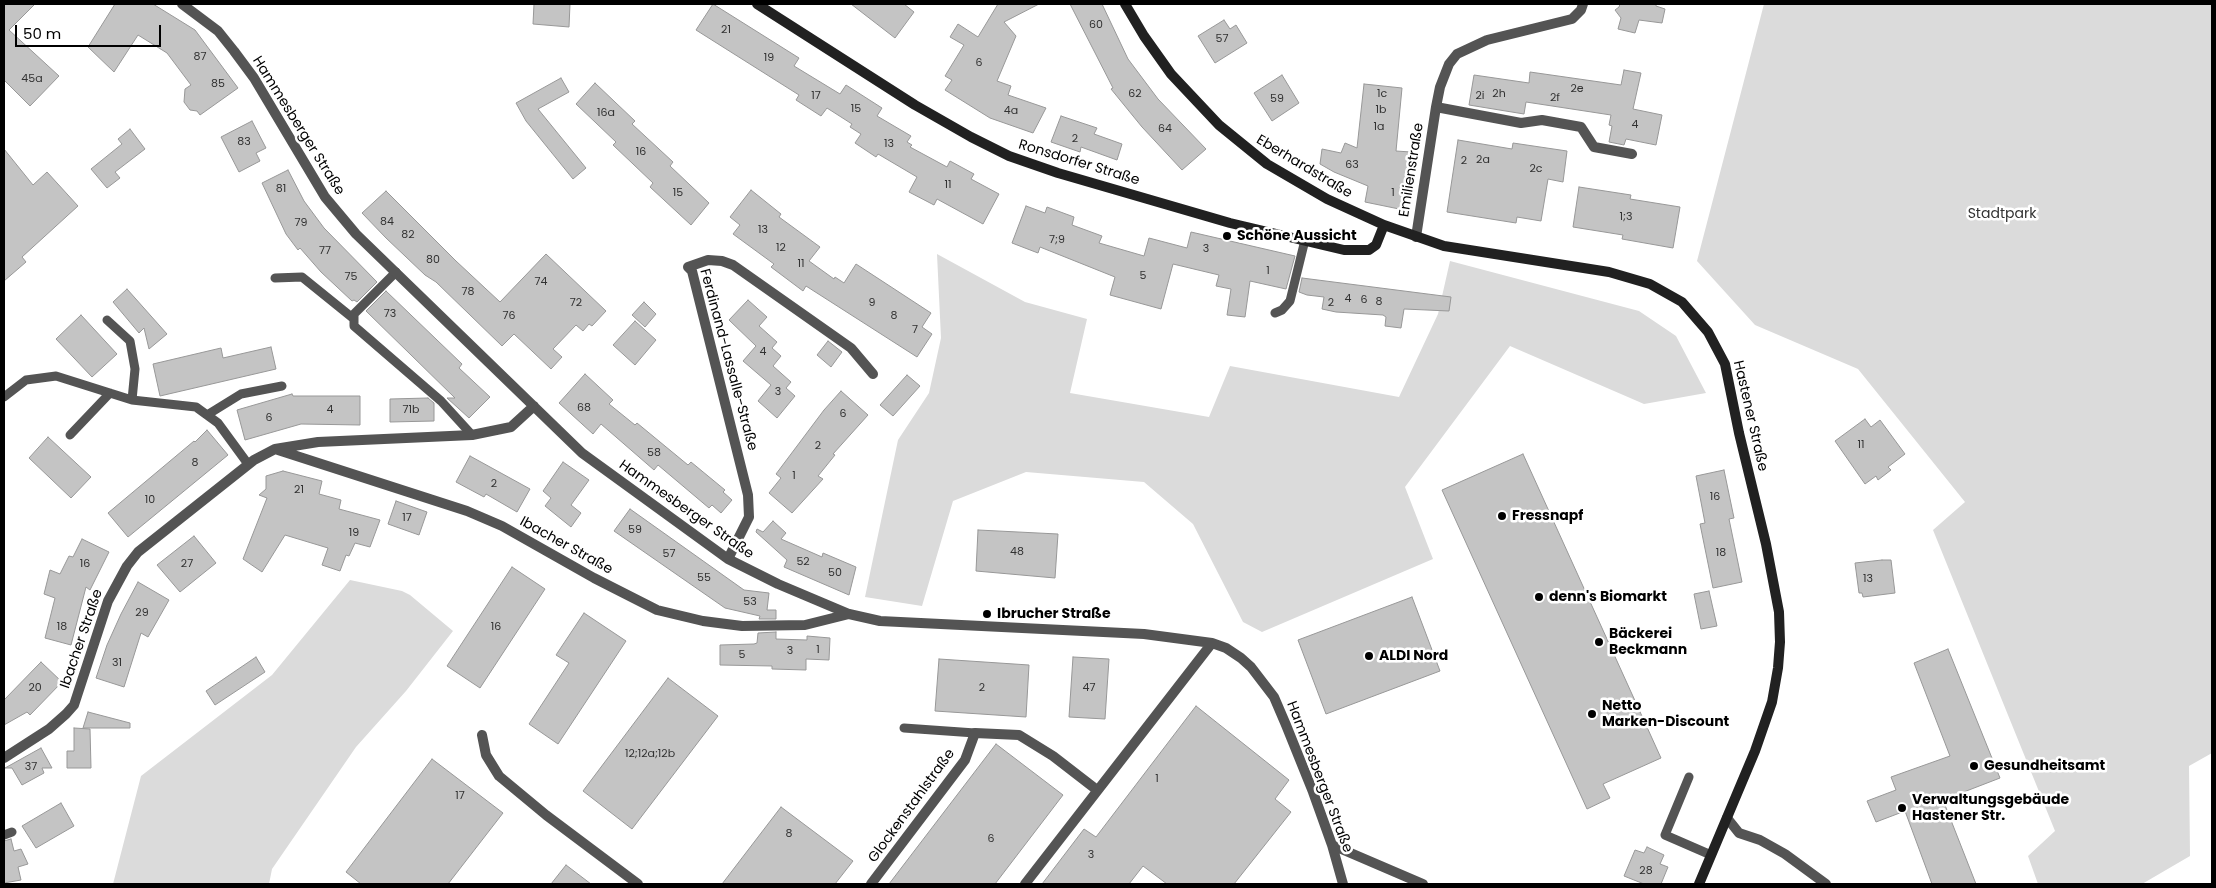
<!DOCTYPE html>
<html>
<head>
<meta charset="utf-8">
<style>
	body { margin:0 }
	#map { position:relative; width:2216px; height:888px; overflow:hidden; background:#fff; font-family:Poppins,sans-serif }
	canvas { display:block }
	.frame { position:absolute; inset:0; border:5px solid #000; pointer-events:none }
	.scale { position:absolute; left:15px; top:25px; width:146px; height:22px; box-sizing:border-box; border:2px solid #000; border-top:0; padding-left:6px; font-size:15px; line-height:18px; white-space:nowrap; color:#000; -webkit-text-stroke:4px #fff; paint-order:stroke }
</style>
</head>
<body>
<div id="map">
<canvas width="2216" height="888"></canvas>
<div class="frame"></div>
<div class="scale">50 m</div>
</div>
<script>
const context = document.querySelector('canvas').getContext('2d');
context.lineJoin = 'round';
function fillPath(path, color) {
  context.fillStyle = color;
  context.fill(path, 'evenodd');
}
function shape(rows) {
  const path = new Path2D();
  for (const r of rows) {
    path.moveTo(r[0], r[1]);
    for (let i = 2; i < r.length; i += 2) path.lineTo(r[i], r[i + 1]);
  }
  return path;
}
function strokePath(path, color, width, dash) {
  context.strokeStyle = color;
  context.lineWidth = width;
  context.lineCap = dash ? 'butt' : 'round';
  context.setLineDash(dash || []);
  context.stroke(path);
}
function drawText(font, color, halo, rows, align = 'center') {
  context.font = font + ' Poppins,sans-serif';
  context.lineWidth = 5;
  context.setLineDash([]);
  context.textBaseline = 'middle';
  context.strokeStyle = halo;
  context.fillStyle = color;
  for (const [text, x, y, turn = 0] of rows) {
    context.save();
    context.translate(x, y);
    context.rotate((+turn || 0) * Math.PI / 180);
    context.textAlign = isNaN(turn) ? turn : align;
    if (halo) context.strokeText(text, 0, 0);
    context.fillText(text, 0, 0);
    context.restore();
  }
}
fillPath(shape([
	[1764,4,2212,4,2212,753,2189,766,2190,856,2142,884,2038,884,2028,856,2055,831,1933,530,1965,502,1858,369,1755,325,1697,261],
	[937,254,1025,302,1087,319,1070,393,1209,417,1230,366,1399,397,1438,314,1450,261,1639,311,1676,336,1706,393,1644,404,1510,346,1405,487,1433,559,1262,632,1243,622,1193,524,1144,482,1026,472,953,501,922,606,865,597,898,440,929,393,941,338],
	[350,580,402,591,410,595,453,631,406,691,356,747,272,869,269,884,113,884,141,776,272,675]
]), '#dbdbdb');
const building = shape([
	[4,4,35,4,9,30,59,76,30,106,4,80,4,4],
	[115,4,153,4,195,30,238,88,200,115,197,111,190,110,184,102,185,89,191,85,167,53,138,35,114,72,88,47,115,4],
	[534,4,570,4,569,27,533,24,534,4],
	[713,4,799,58,794,66,840,94,846,85,882,108,877,116,911,136,907,142,912,145,910,147,947,167,950,161,974,174,971,179,999,194,983,224,937,199,934,205,909,192,917,177,878,154,876,157,855,143,861,134,850,127,852,124,827,108,821,116,796,100,799,95,696,30,713,4],
	[851,4,904,4,914,12,895,38,851,4],
	[998,4,1039,4,1004,22,1016,36,997,81,1011,86,1008,95,1046,108,1033,133,990,118,945,90,952,80,945,76,964,45,950,37,958,24,978,37,998,4],
	[1070,4,1102,4,1128,59,1158,99,1206,149,1182,170,1142,127,1111,89,1113,88,1070,4],
	[1620,4,1656,4,1656,6,1665,9,1662,23,1639,20,1635,33,1618,29,1621,18,1615,10,1619,7,1620,4],
	[1224,20,1230,29,1236,25,1247,43,1215,63,1198,36,1224,20],
	[1624,70,1641,73,1633,109,1662,115,1656,145,1626,139,1624,145,1609,142,1612,126,1609,125,1611,115,1526,102,1524,114,1469,105,1474,75,1529,83,1530,72,1621,85,1624,70],
	[1282,75,1299,103,1272,121,1254,93,1282,75],
	[561,78,569,92,538,109,586,168,573,179,526,121,516,103,561,78],
	[595,83,635,121,632,124,673,162,670,166,709,203,691,225,650,187,653,183,613,145,616,142,576,104,595,83],
	[1364,84,1402,88,1396,151,1411,152,1404,210,1365,202,1368,186,1334,172,1320,164,1322,149,1341,153,1345,143,1357,148,1364,84],
	[1061,116,1097,128,1094,134,1122,144,1117,160,1081,147,1080,152,1051,142,1061,116],
	[252,121,266,148,256,153,260,161,239,172,221,137,252,121],
	[130,129,145,149,115,172,120,178,107,188,91,169,122,144,118,139,130,129],
	[1458,140,1512,149,1513,143,1567,151,1563,182,1548,179,1541,221,1517,217,1516,223,1447,212,1458,140],
	[4,149,33,185,47,172,78,206,22,257,26,262,4,281,4,149],
	[288,170,304,201,324,228,377,282,357,302,354,300,352,301,321,272,300,248,298,250,286,234,262,183,288,170],
	[1579,187,1631,195,1630,199,1680,207,1673,248,1622,239,1623,235,1573,227,1579,187],
	[751,190,781,214,779,217,820,247,809,261,834,279,835,277,844,283,856,264,931,313,922,327,932,334,917,357,806,286,803,291,771,267,774,264,733,234,740,225,730,217,751,190],
	[386,191,456,261,500,302,546,254,606,311,592,326,589,324,583,331,576,325,553,349,562,357,551,369,514,334,502,346,436,282,425,275,386,238,362,213,386,191],
	[1026,206,1045,213,1047,207,1074,217,1072,225,1102,236,1099,243,1144,256,1149,238,1187,248,1191,232,1295,256,1286,289,1250,281,1245,317,1227,315,1231,289,1216,286,1219,275,1173,264,1161,309,1110,295,1115,277,1040,247,1038,253,1012,243,1026,206],
	[1302,278,1451,297,1449,311,1404,309,1401,328,1385,326,1386,317,1383,315,1336,312,1322,309,1324,297,1307,295,1299,292,1302,278],
	[127,289,167,334,149,349,144,328,139,333,113,302,127,289],
	[386,291,462,364,459,368,490,397,469,418,447,398,455,398,366,311,386,291],
	[748,300,767,317,759,326,777,342,772,348,781,356,773,366,791,382,786,388,795,396,777,418,758,401,771,385,743,361,756,346,729,320,748,300],
	[644,302,656,314,645,327,632,315,644,302],
	[81,315,117,354,92,377,56,339,81,315],
	[635,321,656,340,635,365,613,345,635,321],
	[828,341,842,352,831,367,817,355,828,341],
	[271,347,276,369,160,396,153,364,221,348,223,358,271,347],
	[585,374,613,400,609,404,635,425,637,423,688,465,691,462,725,490,723,492,732,500,721,513,712,505,709,508,658,465,654,470,601,424,593,434,559,403,585,374],
	[907,375,920,386,893,416,880,405,907,375],
	[841,391,868,415,833,454,835,455,818,476,823,479,792,513,769,493,781,478,776,474,824,410,841,391],
	[292,394,293,396,360,396,360,425,301,424,245,440,237,410,292,394],
	[428,398,434,403,434,421,390,422,390,399,428,398],
	[1865,419,1871,427,1880,420,1905,454,1888,467,1891,470,1878,480,1876,476,1865,484,1835,441,1865,419],
	[207,430,228,455,128,537,108,513,194,441,195,442,207,430],
	[48,437,91,477,71,498,29,458,48,437],
	[1523,454,1661,758,1603,784,1610,798,1587,809,1442,490,1523,454],
	[470,456,530,489,517,512,486,494,484,497,456,482,470,456],
	[563,462,589,480,571,505,581,513,571,527,545,506,551,498,543,491,563,462],
	[1724,470,1734,518,1729,519,1742,582,1713,588,1700,524,1705,523,1696,476,1724,470],
	[283,471,322,481,319,494,341,500,339,509,380,520,370,547,355,543,349,556,346,555,340,571,322,565,328,548,285,535,262,572,243,559,267,498,259,495,266,489,266,476,283,471],
	[396,501,427,512,419,535,388,524,396,501],
	[630,509,744,590,769,593,767,610,776,610,776,619,759,619,760,616,725,608,614,531,630,509],
	[773,521,786,533,781,539,822,557,823,553,856,567,849,595,784,567,787,560,756,532,757,529,763,532,773,521],
	[978,530,1058,534,1055,578,976,571,978,530],
	[194,536,216,563,180,592,157,565,194,536],
	[82,539,109,552,90,590,86,587,71,645,45,638,55,598,44,594,50,570,60,574,69,556,73,557,82,539],
	[1882,560,1891,560,1895,593,1863,597,1862,593,1859,593,1855,563,1882,560],
	[512,567,545,589,480,688,447,666,512,567],
	[138,582,169,600,148,637,141,633,124,687,96,678,107,645,121,614,138,582],
	[1709,591,1717,626,1701,629,1694,594,1709,591],
	[1412,597,1440,671,1326,714,1298,640,1412,597],
	[584,613,626,641,558,744,529,724,569,663,556,655,584,613],
	[776,632,776,639,807,640,807,636,830,638,829,660,806,659,806,670,772,669,772,666,720,665,720,645,754,644,757,643,758,633,776,632],
	[1948,649,2000,778,1943,800,1976,884,1932,884,1905,811,1876,822,1867,801,1896,790,1891,777,1950,756,1914,663,1948,649],
	[256,657,265,672,215,705,206,691,256,657],
	[1073,657,1109,659,1105,719,1069,717,1073,657],
	[939,659,1029,665,1026,717,935,711,939,659],
	[41,662,62,682,30,715,27,712,4,725,4,700,41,662],
	[668,678,718,716,632,829,583,791,668,678],
	[1196,706,1289,780,1275,799,1291,812,1234,884,1167,884,1143,866,1129,884,1042,884,1084,829,1096,837,1196,706],
	[88,712,130,723,130,728,83,728,88,712],
	[74,728,90,729,91,768,67,768,67,751,74,751,74,728],
	[996,744,1063,795,995,884,889,884,996,744],
	[41,748,52,768,42,768,44,773,22,785,12,768,5,768,41,748],
	[432,759,503,813,448,884,361,884,346,872,432,759],
	[61,803,74,826,36,848,22,826,61,803],
	[781,807,853,861,835,884,722,884,781,807],
	[11,839,14,851,21,849,28,864,18,867,21,880,4,883,4,841,11,839],
	[1647,847,1664,855,1660,864,1668,867,1661,884,1644,884,1624,876,1635,850,1644,853,1647,847],
	[566,865,591,884,551,884,566,865]
]);
fillPath(building, '#c4c4c4');
strokePath(building, '#989898', 1);
strokePath(shape([
	[396,272,354,314,354,326,441,401,472,435],
	[275,278,302,277,354,319],
	[1275,313,1282,310,1290,301,1305,240],
	[107,320,130,341,135,369,132,400],
	[4,397,26,380,56,376,132,400,196,407,218,423,248,464],
	[207,415,241,394,282,386],
	[70,435,110,393],
	[904,728,975,733],
	[1689,777,1665,835,1711,855],
	[4,835,12,832]
]), '#545454', 9);
strokePath(shape([
	[182,4,218,31,234,51,254,78,325,197,356,234,582,453,728,559,778,584,849,614,880,621,1144,634,1212,643,1226,648,1241,658,1251,667,1274,697,1286,725,1313,792,1332,845,1343,884],
	[1436,107,1521,123,1542,120,1581,127,1594,147,1632,154],
	[1416,237,1436,107,1440,87,1449,64,1457,54,1487,40,1572,19,1581,10,1583,4],
	[278,450,467,511,502,526,594,578,657,610,703,621,742,626,805,625,849,614],
	[728,559,749,517,748,495,692,271,688,267,708,260,722,261,733,265,851,348,873,374],
	[482,735,486,755,499,776,546,815,638,884],
	[4,758,49,729,66,714,74,705,108,601,127,566,138,552,254,460,275,449,318,442,472,435,511,427,534,406],
	[1727,818,1739,833,1760,840,1785,854,1826,884],
	[1332,845,1423,884],
	[871,884,965,760,975,733,1019,735,1053,756,1097,790],
	[1025,884,1212,643]
]), '#545454', 10);
strokePath(shape([
	[757,4,915,105,971,137,1009,156,1058,173,1230,223,1344,250,1369,250,1376,245,1384,225],
	[1125,4,1144,36,1171,74,1219,125,1267,164,1327,199,1384,225,1444,246,1609,272,1650,284,1682,302,1708,332,1725,364,1739,433,1766,544,1779,612,1780,642,1778,668,1772,702,1755,751,1699,884]
]), '#212121', 10);
for (const [x, y, r, color] of [
	[1227,236,5,"#000"],
	[1502,516,5,"#000"],
	[1539,597,5,"#000"],
	[987,614,5,"#000"],
	[1599,642,5,"#000"],
	[1369,656,5,"#000"],
	[1592,714,5,"#000"],
	[1974,766,5,"#000"],
	[1902,808,5,"#000"]
]) {
  const dot = new Path2D();
  dot.arc(x, y, r, 0, 2 * Math.PI);
  context.fillStyle = color;
  context.fill(dot);
  strokePath(dot, '#fff', 2);
}
drawText('11px', '#313131', null, [
	["60",1096,25],
	["21",726,30],
	["57",1222,39],
	["87",200,57],
	["19",769,58],
	["6",979,63],
	["45a",32,79],
	["85",218,84],
	["2e",1577,89],
	["62",1135,94],
	["1c",1382,94],
	["2h",1499,94],
	["17",816,96],
	["2i",1480,96],
	["2f",1555,98],
	["59",1277,99],
	["15",856,109],
	["1b",1381,110],
	["4a",1011,111],
	["16a",606,113],
	["4",1635,125],
	["1a",1379,127],
	["64",1165,129],
	["2",1075,139],
	["83",244,142],
	["13",889,144],
	["16",641,152],
	["2a",1483,160],
	["2",1464,161],
	["63",1352,165],
	["2c",1536,169],
	["11",948,185],
	["81",281,189],
	["15",678,193],
	["1",1393,193],
	["1;3",1626,217],
	["84",387,222],
	["79",301,223],
	["13",763,230],
	["82",408,235],
	["7;9",1057,240],
	["12",781,248],
	["3",1206,249],
	["77",325,251],
	["80",433,260],
	["11",801,264],
	["1",1268,271],
	["5",1143,276],
	["75",351,277],
	["74",541,282],
	["78",468,292],
	["4",1348,299],
	["6",1364,300],
	["8",1379,302],
	["72",576,303],
	["9",872,303],
	["2",1331,303],
	["73",390,314],
	["76",509,316],
	["8",894,316],
	["7",915,330],
	["4",763,352],
	["3",778,392],
	["68",584,408],
	["4",330,410],
	["71b",411,410],
	["6",843,414],
	["6",269,418],
	["11",1861,445],
	["2",818,446],
	["58",654,453],
	["8",195,463],
	["1",794,476],
	["2",494,484],
	["21",299,490],
	["16",1715,497],
	["10",150,500],
	["17",407,518],
	["59",635,530],
	["19",354,533],
	["48",1017,552],
	["18",1721,553],
	["57",669,554],
	["52",803,562],
	["16",85,564],
	["27",187,564],
	["50",835,573],
	["55",704,578],
	["13",1868,579],
	["53",750,602],
	["29",142,613],
	["18",62,627],
	["16",496,627],
	["1",818,650],
	["3",790,651],
	["5",742,655],
	["31",117,663],
	["20",35,688],
	["2",982,688],
	["47",1089,688],
	["12;12a;12b",650,754],
	["37",31,767],
	["1",1157,779],
	["17",460,796],
	["8",789,834],
	["6",991,839],
	["3",1091,855],
	["28",1646,871]
]);
drawText('14px', '#000', '#fff', [
	["Hammesberger Straße",298,126,58],
	["Ronsdorfer Straße",1079,163,17],
	["Eberhardstraße",1304,167,31],
	["Emilienstraße",1412,170,-81],
	["Ferdinand-Lassalle-Straße",728,360,75],
	["Hastener Straße",1750,416,77],
	["Hammesberger Straße",686,510,35],
	["Ibacher Straße",566,546,29],
	["Ibacher Straße",82,639,-71],
	["Hammesberger Straße",1319,777,69],
	["Glockenstahlstraße",912,806,-54]
]);
drawText('14px', '#323232', '#fff', [
	["Stadtpark",2002,214]
]);
drawText('bold 14px', '#000', '#fff', [
	["Schöne Aussicht",1237,236],
	["Fressnapf",1512,516],
	["denn's Biomarkt",1549,597],
	["Ibrucher Straße",997,614],
	["Bäckerei",1609,634],
	["Beckmann",1609,650],
	["ALDI Nord",1379,656],
	["Netto",1602,706],
	["Marken-Discount",1602,722],
	["Gesundheitsamt",1984,766],
	["Verwaltungsgebäude",1912,800],
	["Hastener Str.",1912,816]
], 'left');
</script>
</body>
</html>
